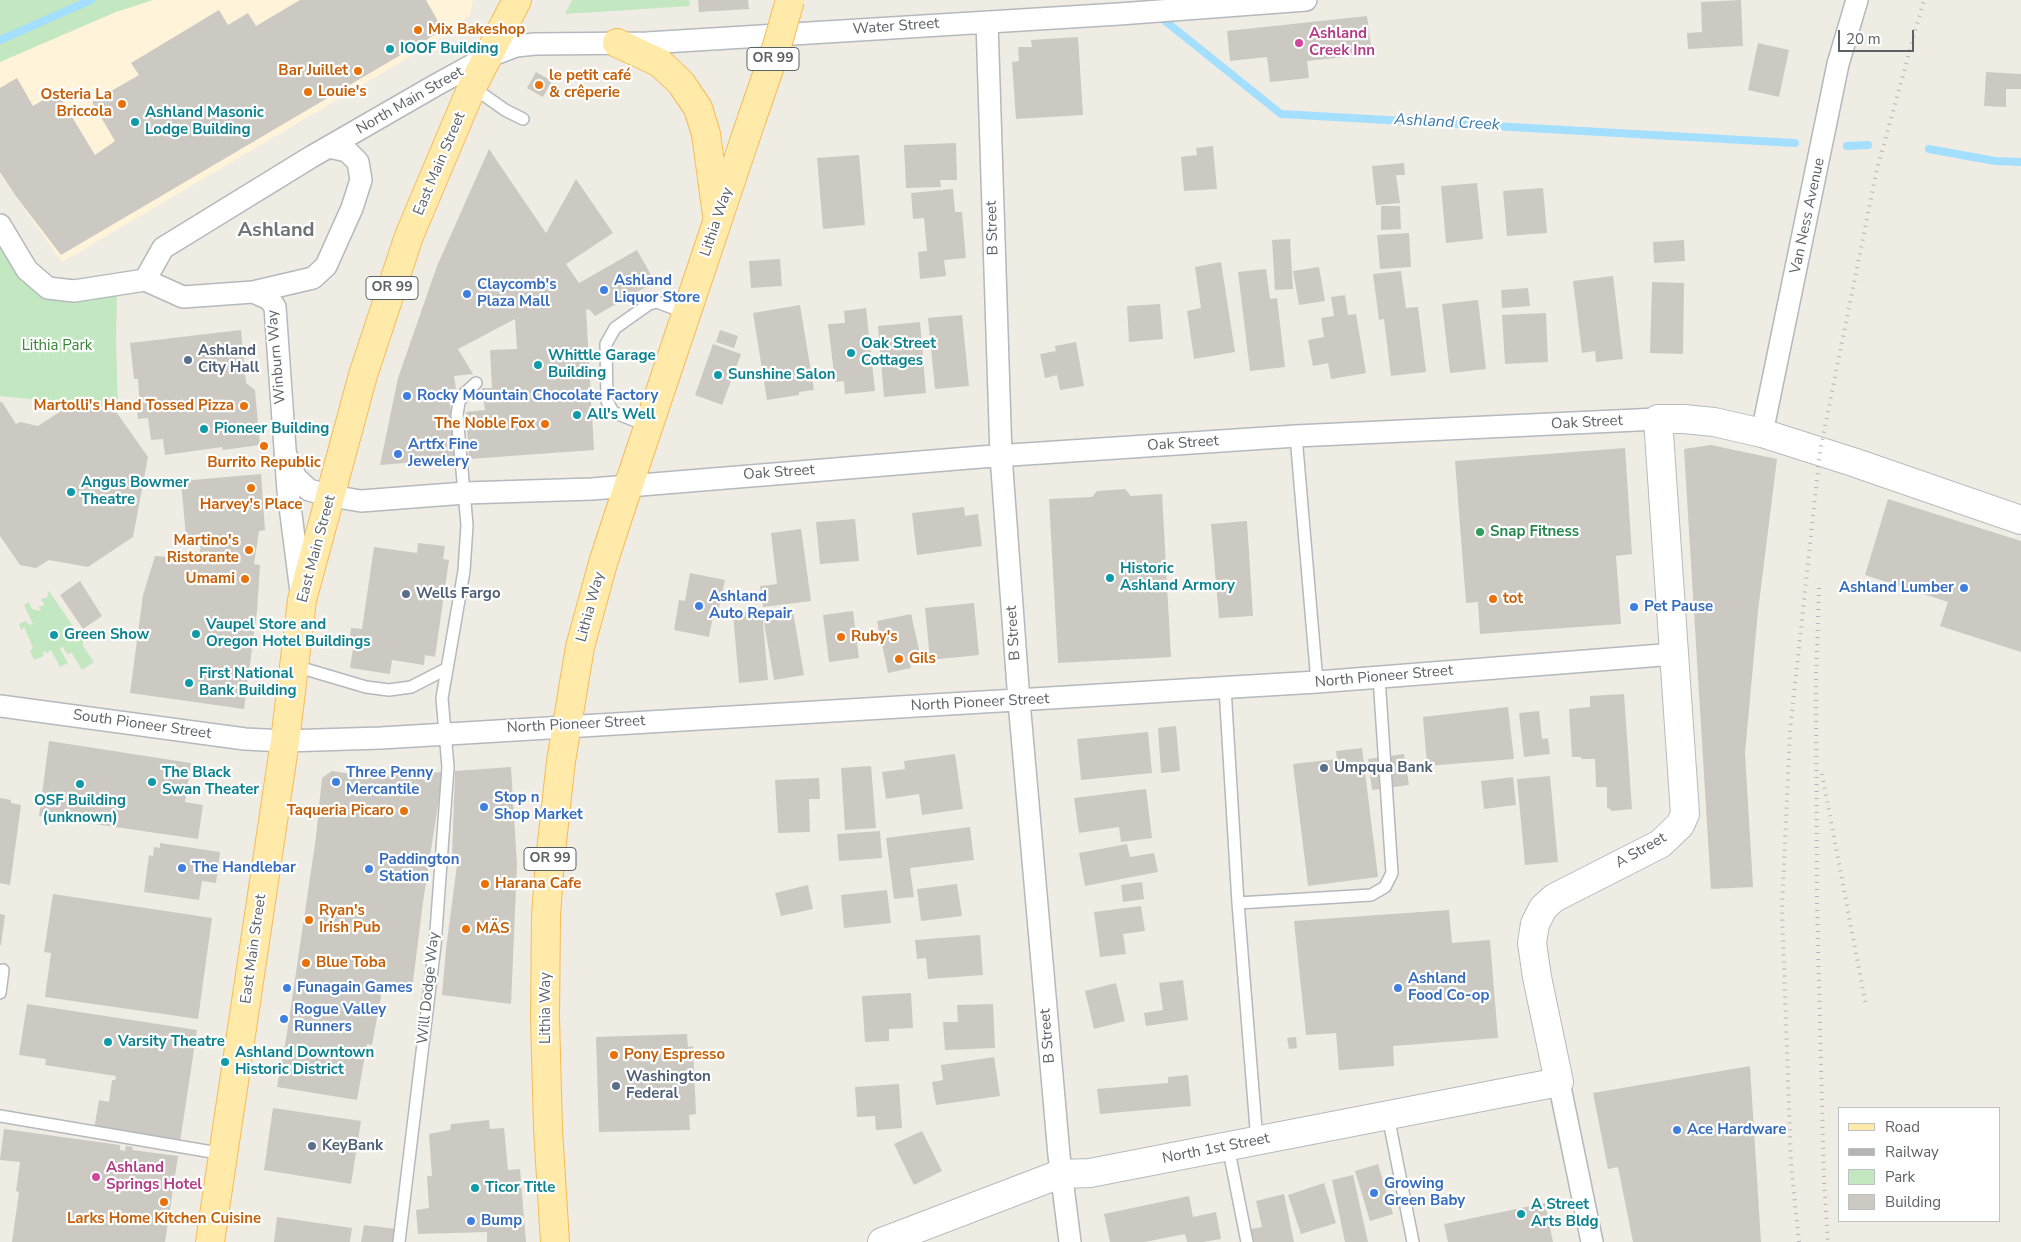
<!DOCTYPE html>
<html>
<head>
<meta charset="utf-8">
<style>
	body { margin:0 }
	#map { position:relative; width:2021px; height:1242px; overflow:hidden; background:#efece4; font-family:"Nunito Sans",sans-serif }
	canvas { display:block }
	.legend { position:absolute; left:1838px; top:1107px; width:162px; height:115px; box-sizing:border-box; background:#fff; border:1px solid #bec0c1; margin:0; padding:6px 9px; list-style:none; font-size:15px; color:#5c6165 }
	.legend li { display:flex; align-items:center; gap:10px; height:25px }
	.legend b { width:25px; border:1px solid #bec0c1 }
	.scale { position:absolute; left:1838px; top:30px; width:76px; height:22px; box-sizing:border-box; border:2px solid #5c6165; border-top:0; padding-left:6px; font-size:15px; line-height:18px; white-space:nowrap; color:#5c6165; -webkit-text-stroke:4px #fff; paint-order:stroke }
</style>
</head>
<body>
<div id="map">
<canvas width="2021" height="1242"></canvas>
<ul class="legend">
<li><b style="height:6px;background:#ffeaa9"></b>Road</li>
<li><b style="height:6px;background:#b3b4b5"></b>Railway</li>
<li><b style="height:14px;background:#c3e7c0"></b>Park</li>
<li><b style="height:14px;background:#ccc9c3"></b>Building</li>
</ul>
<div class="scale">20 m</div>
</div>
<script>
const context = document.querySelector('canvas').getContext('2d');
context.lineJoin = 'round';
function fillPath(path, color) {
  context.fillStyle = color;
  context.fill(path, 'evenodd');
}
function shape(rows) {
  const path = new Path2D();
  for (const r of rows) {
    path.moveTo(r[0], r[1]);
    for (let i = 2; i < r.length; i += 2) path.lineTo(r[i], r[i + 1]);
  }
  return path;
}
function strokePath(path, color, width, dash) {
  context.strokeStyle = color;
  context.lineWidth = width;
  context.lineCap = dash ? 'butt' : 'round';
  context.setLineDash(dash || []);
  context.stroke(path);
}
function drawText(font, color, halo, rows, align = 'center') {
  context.font = font + ' "Nunito Sans",sans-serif';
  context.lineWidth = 4.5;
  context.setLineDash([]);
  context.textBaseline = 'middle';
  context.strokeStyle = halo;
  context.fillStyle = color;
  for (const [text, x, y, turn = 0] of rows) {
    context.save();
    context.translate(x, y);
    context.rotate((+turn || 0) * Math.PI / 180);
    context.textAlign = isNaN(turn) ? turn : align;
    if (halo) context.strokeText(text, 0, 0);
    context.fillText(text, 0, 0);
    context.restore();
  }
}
fillPath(shape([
	[153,0,473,0,470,15,445,36,62,262,0,174,0,62,116,12]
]), '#fff3da');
fillPath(shape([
	[0,0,153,0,116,12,0,62],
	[572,0,689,0,690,6,565,14],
	[0,225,38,281,94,289,117,296,116,342,118,408,0,396],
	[49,591,83,641,83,646,94,662,82,670,72,653,67,654,62,646,60,649,68,663,60,667,51,650,47,653,42,651,44,656,34,660,30,651,33,648,31,643,24,627,21,630,19,624,25,621,30,625,33,624,24,605,29,602,32,609,41,611,38,606,43,606,44,603,41,600,43,598,47,598]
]), '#c3e7c0');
strokePath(shape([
	[1159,16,1281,114,1795,143],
	[0,40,91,0],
	[1847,146,1868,145],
	[1929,149,1995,161,2021,162]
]), '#a4dfff', 8);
fillPath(shape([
	[300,0,426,0,443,30,61,255,15,195,0,172,0,88,17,78,33,106,57,92,95,155,115,141,92,102,139,75,131,63,219,10,228,25,248,13,256,26],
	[698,0,748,0,749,9,699,12],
	[1741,0,1743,46,1688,49,1687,33,1702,32,1701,2],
	[1367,16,1372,54,1307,61,1309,78,1270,82,1267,57,1230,61,1227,31],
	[1078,37,1083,115,1016,119,1012,62,1019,61,1018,47,1032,47,1031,40],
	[1758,43,1789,50,1779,97,1748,90],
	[536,72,552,81,543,97,527,88],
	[1986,72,2021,74,2021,89,2006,89,2006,107,1984,106],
	[956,143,957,180,940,180,941,187,906,188,904,145],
	[1213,146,1217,189,1184,191,1181,157,1197,155,1196,148],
	[489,149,546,233,576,179,613,233,566,264,579,283,637,250,655,282,595,316,590,310,586,309,594,450,469,459,466,412,485,410,482,388,492,388,490,350,517,349,515,319,458,349,473,374,454,376,456,389,449,389,455,459,380,465,398,378,437,266],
	[859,155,865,225,823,229,817,158],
	[1404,163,1405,175,1396,175,1400,203,1376,205,1372,166],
	[1477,183,1483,239,1446,243,1441,186],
	[1543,188,1547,233,1507,236,1503,191],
	[953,189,955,212,962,212,966,258,944,260,946,276,920,279,918,252,927,251,924,218,913,219,911,193],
	[1381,206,1400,206,1401,229,1381,230],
	[1409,233,1411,267,1380,269,1377,235],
	[1290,239,1293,289,1275,290,1272,240],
	[1684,240,1685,261,1654,263,1653,242],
	[780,259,782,286,751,288,749,261],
	[1221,262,1235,352,1194,359,1187,311,1201,308,1195,267],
	[1319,267,1325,301,1299,305,1293,271],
	[1266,269,1270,299,1277,298,1285,367,1250,371,1238,272],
	[1401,271,1406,308,1418,307,1426,372,1391,376,1384,319,1379,320,1373,274],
	[1613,276,1623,359,1596,362,1595,351,1582,353,1573,281],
	[1652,282,1684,283,1683,354,1650,353],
	[1528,288,1530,306,1502,308,1501,290],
	[1345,295,1348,315,1356,314,1366,373,1331,379,1328,363,1313,366,1308,340,1324,337,1321,318,1334,316,1331,297],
	[1478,300,1486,369,1450,373,1442,304],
	[1160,304,1163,339,1129,342,1127,306],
	[800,305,814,390,799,392,799,395,767,400,753,313],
	[866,308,875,391,845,394,844,381,835,382,828,324,845,323,844,311],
	[1546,313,1548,362,1505,364,1502,315],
	[962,315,969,386,935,389,928,318],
	[920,322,926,393,884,397,878,326],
	[241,330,246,383,255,390,260,445,223,450,222,447,165,455,163,439,151,440,148,418,138,419,136,397,139,397,138,379,134,379,130,343],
	[720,330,738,336,734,348,716,342],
	[1076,342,1084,386,1060,390,1057,375,1045,378,1040,354,1056,351,1055,346],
	[713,344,741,354,722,405,695,395],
	[0,402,2,402,16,424,20,422,38,426,72,404,117,413,148,457,133,537,88,567,49,560,36,568,20,565,0,536],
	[1711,445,1777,459,1758,611,1745,753,1753,887,1711,889,1684,449],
	[1625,448,1632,554,1616,556,1621,624,1480,634,1478,602,1466,603,1455,461],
	[261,474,265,530,259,531,254,564,260,565,257,611,244,709,130,693,143,595,155,556,199,559,202,536,186,537,181,481],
	[1125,489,1131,496,1162,494,1171,657,1058,663,1049,499,1092,497,1097,491],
	[1888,499,2021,541,2021,652,1940,626,1948,602,1865,575],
	[964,507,965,516,978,514,982,546,917,555,912,513],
	[855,519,859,561,820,564,816,522],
	[1247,521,1253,616,1219,618,1211,524],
	[801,529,811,601,763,607,760,586,777,584,771,533],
	[418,543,445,546,443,559,449,560,435,657,425,655,424,665,392,660,390,674,350,668,354,642,349,642,351,628,362,629,374,547,417,553],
	[690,573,725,580,718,612,714,611,709,637,674,630,679,600,685,601],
	[80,581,102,616,83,629,60,595],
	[974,603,979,655,930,660,925,608],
	[762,611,768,680,739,683,733,613],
	[853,611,859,658,829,662,823,615],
	[793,612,804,675,774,680,763,617],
	[911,614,920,654,908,656,911,668,888,673,877,621],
	[1624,694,1632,809,1612,811,1607,807,1607,787,1596,787,1595,759,1581,759,1581,757,1572,757,1569,709,1590,707,1590,696],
	[1508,707,1514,759,1427,766,1423,717],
	[1539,711,1542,739,1548,738,1550,754,1524,757,1519,713],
	[1176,726,1180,771,1161,773,1158,728],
	[1148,732,1152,773,1081,780,1077,739],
	[49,741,191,763,185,802,203,805,198,839,39,816],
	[1362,748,1378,877,1308,886,1293,764,1337,759,1336,751],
	[955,754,963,809,922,815,919,794,886,799,882,772,905,769,904,761],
	[1404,754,1409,785,1372,790,1368,759],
	[871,766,876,828,845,830,841,768],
	[511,767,517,865,511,1004,442,995,446,949,458,857,452,857,455,771],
	[332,771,370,777,443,772,423,902,412,990,383,986,372,1045,367,1044,357,1100,277,1087,287,1033,316,837,322,778],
	[1550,776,1558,862,1525,865,1517,779],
	[1513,777,1516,805,1484,809,1481,781],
	[819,778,820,799,809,799,810,832,778,833,775,780],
	[1146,789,1152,838,1121,842,1119,827,1079,833,1074,798],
	[0,798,11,800,11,803,21,805,10,885,0,883],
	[970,827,974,860,910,868,914,897,894,899,886,838],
	[880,831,882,858,839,861,837,834],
	[160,843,220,852,216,883,202,881,199,900,144,892,149,855,153,856,154,847,160,848],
	[1127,844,1130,857,1154,853,1158,872,1085,886,1079,853],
	[1142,882,1144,899,1123,902,1121,885],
	[957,884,962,916,921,921,917,889],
	[808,885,813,909,781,916,775,893],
	[887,890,891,923,844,928,841,895],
	[53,894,212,918,198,1019,45,997,51,953,44,952],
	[1141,906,1145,931,1123,934,1126,954,1100,957,1094,912],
	[1449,910,1452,943,1490,940,1498,1038,1393,1046,1394,1066,1339,1070,1336,1033,1306,1035,1294,921],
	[0,914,5,915,1,945,0,945],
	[980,935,983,975,928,979,926,958,917,959,915,940],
	[1183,980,1188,1020,1146,1026,1144,1013,1163,1010,1159,983],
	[1116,983,1125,1021,1094,1029,1085,991],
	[911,993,913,1028,889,1029,889,1041,865,1042,862,996],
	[27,1004,197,1030,180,1142,94,1129,99,1100,109,1102,112,1080,115,1080,116,1076,45,1065,46,1059,19,1055],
	[993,1004,995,1048,945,1050,943,1022,958,1022,957,1005],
	[687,1034,688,1047,693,1046,696,1114,689,1115,690,1130,599,1132,596,1037],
	[1296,1037,1297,1048,1289,1049,1287,1038],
	[994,1057,1000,1096,936,1105,932,1082,943,1080,941,1065],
	[1750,1066,1761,1242,1633,1242,1618,1167,1608,1169,1593,1093],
	[1188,1075,1191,1106,1100,1114,1097,1089,1168,1083,1168,1077],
	[899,1084,902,1128,876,1130,875,1116,857,1117,855,1087],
	[273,1108,361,1121,351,1184,264,1170],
	[489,1120,490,1129,504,1128,508,1170,520,1169,526,1242,487,1242,487,1232,418,1234,416,1210,429,1208,427,1176,432,1176,429,1134,450,1130,451,1124],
	[4,1129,120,1145,120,1150,125,1151,126,1146,133,1147,132,1150,178,1156,165,1242,12,1242,19,1192,16,1191,20,1162,0,1160],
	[922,1131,942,1171,914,1185,894,1144],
	[1378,1164,1393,1214,1370,1221,1355,1171],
	[1353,1175,1368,1242,1345,1242,1332,1180],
	[1324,1183,1336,1223,1301,1234,1288,1195],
	[1284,1194,1294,1242,1254,1242,1251,1229,1262,1227,1256,1201],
	[1189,1196,1193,1217,1216,1212,1221,1239,1203,1242,1187,1242,1185,1234,1145,1242,1110,1242,1104,1214],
	[1545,1203,1553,1242,1448,1242,1444,1224],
	[277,1217,352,1228,350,1242,274,1242],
	[364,1225,397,1229,395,1242,361,1242]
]), '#ccc9c3');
const lane = shape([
	[471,86,505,110,523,119],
	[649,426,613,412,607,401,606,344,615,328,649,304,657,302,686,313],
	[1296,436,1317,682],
	[295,666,366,687,389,690,411,687,446,669],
	[1225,688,1238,903,1257,1141],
	[1238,903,1371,895,1385,887,1392,873,1379,677],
	[0,993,3,970],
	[0,1116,224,1154],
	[1388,1116,1413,1242],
	[1228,1146,1247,1242],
	[399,1242,435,945,448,767,442,698,464,571,467,525,457,415,459,402,465,393,476,383]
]);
const street = shape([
	[987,22,1001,456,1019,701,1059,1155,1070,1242],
	[0,225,27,270,48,288,74,291,145,280,183,297,253,292,269,299,275,307,288,491,301,592],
	[145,280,163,248,311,157,436,85,487,57,516,46,535,44,647,43,1119,14,1306,0],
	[253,292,313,278,326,266,352,208,361,180,358,162,347,151,329,147],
	[1762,433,1838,64,1857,0],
	[286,455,296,478,309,490,331,496,361,501,465,493,592,489,981,457,1296,436,1658,419],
	[0,706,245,739,285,741,381,738,1317,682,1675,654],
	[1559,1082,1592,1242]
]);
const secondary = shape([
	[882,1242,1060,1174,1090,1173,1559,1082,1537,977,1532,943,1535,924,1543,908,1554,898,1660,844,1680,825,1685,814,1658,419,1684,419,1714,422,1762,433,1853,462,2021,520]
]);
const primary = shape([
	[617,43,660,63,681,83,698,108,706,134,717,215],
	[210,1242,285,741,302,600,363,375,409,236,472,87,517,0],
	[555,1242,548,1129,545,1017,546,916,550,860,561,761,580,647,603,563,618,517,752,118]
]);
strokePath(lane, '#b5b8bc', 14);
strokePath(street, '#b5b8bc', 24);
strokePath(secondary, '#b6babf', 30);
strokePath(primary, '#f6bc57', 30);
strokePath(lane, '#fff', 11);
strokePath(street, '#fff', 21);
strokePath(secondary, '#fff', 28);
strokePath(primary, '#ffeaa9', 28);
strokePath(shape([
	[1819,588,1816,678,1817,906,1824,1181,1828,1242],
	[1822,774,1866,1006],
	[1799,1242,1791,1165,1782,909,1790,731,1820,451,1877,169,1924,0]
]), '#b3b4b5', 4, [1, 6]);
const primaryBridge = shape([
	[752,118,777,46,790,0]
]);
strokePath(primaryBridge, '#f6bc57', 30, []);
strokePath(primaryBridge, '#ffeaa9', 28);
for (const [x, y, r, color] of [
	[418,30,5,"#e8710a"],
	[1299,43,5,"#d1479c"],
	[390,49,5,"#0f9aa8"],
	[358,71,5,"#e8710a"],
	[539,85,5,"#e8710a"],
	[308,92,5,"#e8710a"],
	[122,104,5,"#e8710a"],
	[135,122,5,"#0f9aa8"],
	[604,290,5,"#3f7fe0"],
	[467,294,5,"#3f7fe0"],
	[851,353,5,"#0f9aa8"],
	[188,360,5,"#5c6f8a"],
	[538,365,5,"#0f9aa8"],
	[718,375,5,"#0f9aa8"],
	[407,396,5,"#3f7fe0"],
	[244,406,5,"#e8710a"],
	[577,415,5,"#0f9aa8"],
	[545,424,5,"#e8710a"],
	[204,429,5,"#0f9aa8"],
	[264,446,5,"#e8710a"],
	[398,454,5,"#3f7fe0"],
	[251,488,5,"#e8710a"],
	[71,492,5,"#0f9aa8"],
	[1480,532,5,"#2e9e5b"],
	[249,550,5,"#e8710a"],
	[1110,578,5,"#0f9aa8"],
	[245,579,5,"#e8710a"],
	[1964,588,5,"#3f7fe0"],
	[406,594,5,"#5c6f8a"],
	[1493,599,5,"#e8710a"],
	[699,606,5,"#3f7fe0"],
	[1634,607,5,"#3f7fe0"],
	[196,634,5,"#0f9aa8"],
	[54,635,5,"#0f9aa8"],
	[841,637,5,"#e8710a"],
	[899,659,5,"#e8710a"],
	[189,683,5,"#0f9aa8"],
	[1324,768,5,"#5c6f8a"],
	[152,782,5,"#0f9aa8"],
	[336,782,5,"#3f7fe0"],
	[80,784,5,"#0f9aa8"],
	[484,807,5,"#3f7fe0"],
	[404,811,5,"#e8710a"],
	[182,868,5,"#3f7fe0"],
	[369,869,5,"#3f7fe0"],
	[485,884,5,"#e8710a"],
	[309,920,5,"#e8710a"],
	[466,929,5,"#e8710a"],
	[306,963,5,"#e8710a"],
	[287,988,5,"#3f7fe0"],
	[1398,988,5,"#3f7fe0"],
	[284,1019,5,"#3f7fe0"],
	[108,1042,5,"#0f9aa8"],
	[614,1055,5,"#e8710a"],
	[225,1062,5,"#0f9aa8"],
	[616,1086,5,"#5c6f8a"],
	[1677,1130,5,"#3f7fe0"],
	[312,1146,5,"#5c6f8a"],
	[96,1177,5,"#d1479c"],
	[475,1188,5,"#0f9aa8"],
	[1374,1193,5,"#3f7fe0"],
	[164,1202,5,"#e8710a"],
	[1521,1214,5,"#0f9aa8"],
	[471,1221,5,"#3f7fe0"]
]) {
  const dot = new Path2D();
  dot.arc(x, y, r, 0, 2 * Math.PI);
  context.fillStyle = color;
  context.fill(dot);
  strokePath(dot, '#fff', 2);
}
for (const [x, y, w] of [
	[773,59,52],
	[392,288,52],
	[550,859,52]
]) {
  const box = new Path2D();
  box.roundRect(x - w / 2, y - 11.5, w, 23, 4);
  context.fillStyle = '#fff';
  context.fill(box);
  strokePath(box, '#5c6165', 1);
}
drawText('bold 14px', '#5c6165', null, [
	["OR 99",773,59],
	["OR 99",392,288],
	["OR 99",550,859]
]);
drawText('15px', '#5c6165', '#fff', [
	["Water Street",896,27,-4],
	["North Main Street",410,101,-30],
	["East Main Street",440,164,-67],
	["Van Ness Avenue",1808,216,-78],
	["Lithia Way",717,222,-71],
	["B Street",993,228,-92],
	["Winburn Way",277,357,-95],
	["Oak Street",1587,423,-3],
	["Oak Street",1183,444,-4],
	["Oak Street",779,473,-4],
	["East Main Street",317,549,-75],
	["Lithia Way",591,607,-75],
	["B Street",1014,633,-94],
	["North Pioneer Street",1384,677,-5],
	["North Pioneer Street",980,703,-3],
	["South Pioneer Street",142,725,8],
	["North Pioneer Street",576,725,-3],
	["A Street",1641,851,-30],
	["East Main Street",254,949,-82],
	["Will Dodge Way",429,988,-84],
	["Lithia Way",546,1008,-90],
	["B Street",1048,1036,-95],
	["North 1st Street",1216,1149,-11]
]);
drawText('bold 15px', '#c56008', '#fff', [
	["Mix Bakeshop",428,30],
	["Bar Juillet",348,71,"right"],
	["le petit café",549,76],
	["& crêperie",549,93],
	["Louie's",318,92],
	["Osteria La",112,95,"right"],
	["Briccola",112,112,"right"],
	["Martolli's Hand Tossed Pizza",234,406,"right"],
	["The Noble Fox",535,424,"right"],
	["Burrito Republic",264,463,"center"],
	["Harvey's Place",251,505,"center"],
	["Martino's",239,541,"right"],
	["Ristorante",239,558,"right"],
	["Umami",235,579,"right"],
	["tot",1503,599],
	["Ruby's",851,637],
	["Gils",909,659],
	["Taqueria Picaro",394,811,"right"],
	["Harana Cafe",495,884],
	["Ryan's",319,911],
	["Irish Pub",319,928],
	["MÄS",476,929],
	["Blue Toba",316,963],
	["Pony Espresso",624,1055],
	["Larks Home Kitchen Cuisine",164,1219,"center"]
], 'left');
drawText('bold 15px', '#b23c85', '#fff', [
	["Ashland",1309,34],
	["Creek Inn",1309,51],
	["Ashland",106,1168],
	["Springs Hotel",106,1185]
], 'left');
drawText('bold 15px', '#0d838f', '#fff', [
	["IOOF Building",400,49],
	["Ashland Masonic",145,113],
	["Lodge Building",145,130],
	["Oak Street",861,344],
	["Cottages",861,361],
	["Whittle Garage",548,356],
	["Building",548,373],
	["Sunshine Salon",728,375],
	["All's Well",587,415],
	["Pioneer Building",214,429],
	["Angus Bowmer",81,483],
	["Theatre",81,500],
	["Historic",1120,569],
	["Ashland Armory",1120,586],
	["Vaupel Store and",206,625],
	["Oregon Hotel Buildings",206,642],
	["Green Show",64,635],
	["First National",199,674],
	["Bank Building",199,691],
	["The Black",162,773],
	["Swan Theater",162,790],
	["OSF Building",80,801,"center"],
	["(unknown)",80,818,"center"],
	["Varsity Theatre",118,1042],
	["Ashland Downtown",235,1053],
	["Historic District",235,1070],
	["Ticor Title",485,1188],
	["A Street",1531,1205],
	["Arts Bldg",1531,1222]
], 'left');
drawText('bold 15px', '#366cbe', '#fff', [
	["Ashland",614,281],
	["Liquor Store",614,298],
	["Claycomb's",477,285],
	["Plaza Mall",477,302],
	["Rocky Mountain Chocolate Factory",417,396],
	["Artfx Fine",408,445],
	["Jewelery",408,462],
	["Ashland Lumber",1954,588,"right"],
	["Ashland",709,597],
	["Auto Repair",709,614],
	["Pet Pause",1644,607],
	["Three Penny",346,773],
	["Mercantile",346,790],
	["Stop n",494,798],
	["Shop Market",494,815],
	["Paddington",379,860],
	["Station",379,877],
	["The Handlebar",192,868],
	["Ashland",1408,979],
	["Food Co-op",1408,996],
	["Funagain Games",297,988],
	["Rogue Valley",294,1010],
	["Runners",294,1027],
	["Ace Hardware",1687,1130],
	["Growing",1384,1184],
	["Green Baby",1384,1201],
	["Bump",481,1221]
], 'left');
drawText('15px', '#358632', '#fff', [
	["Lithia Park",57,346]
]);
drawText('bold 15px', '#4e5e75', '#fff', [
	["Ashland",198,351],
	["City Hall",198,368],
	["Wells Fargo",416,594],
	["Umpqua Bank",1334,768],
	["Washington",626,1077],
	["Federal",626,1094],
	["KeyBank",322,1146]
], 'left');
drawText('bold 15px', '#27864d', '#fff', [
	["Snap Fitness",1490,532]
], 'left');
drawText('italic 16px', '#3b7bac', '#fff', [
	["Ashland Creek",1447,123,3]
]);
drawText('bold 20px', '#6d7377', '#fff', [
	["Ashland",276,231]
]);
</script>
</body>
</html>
